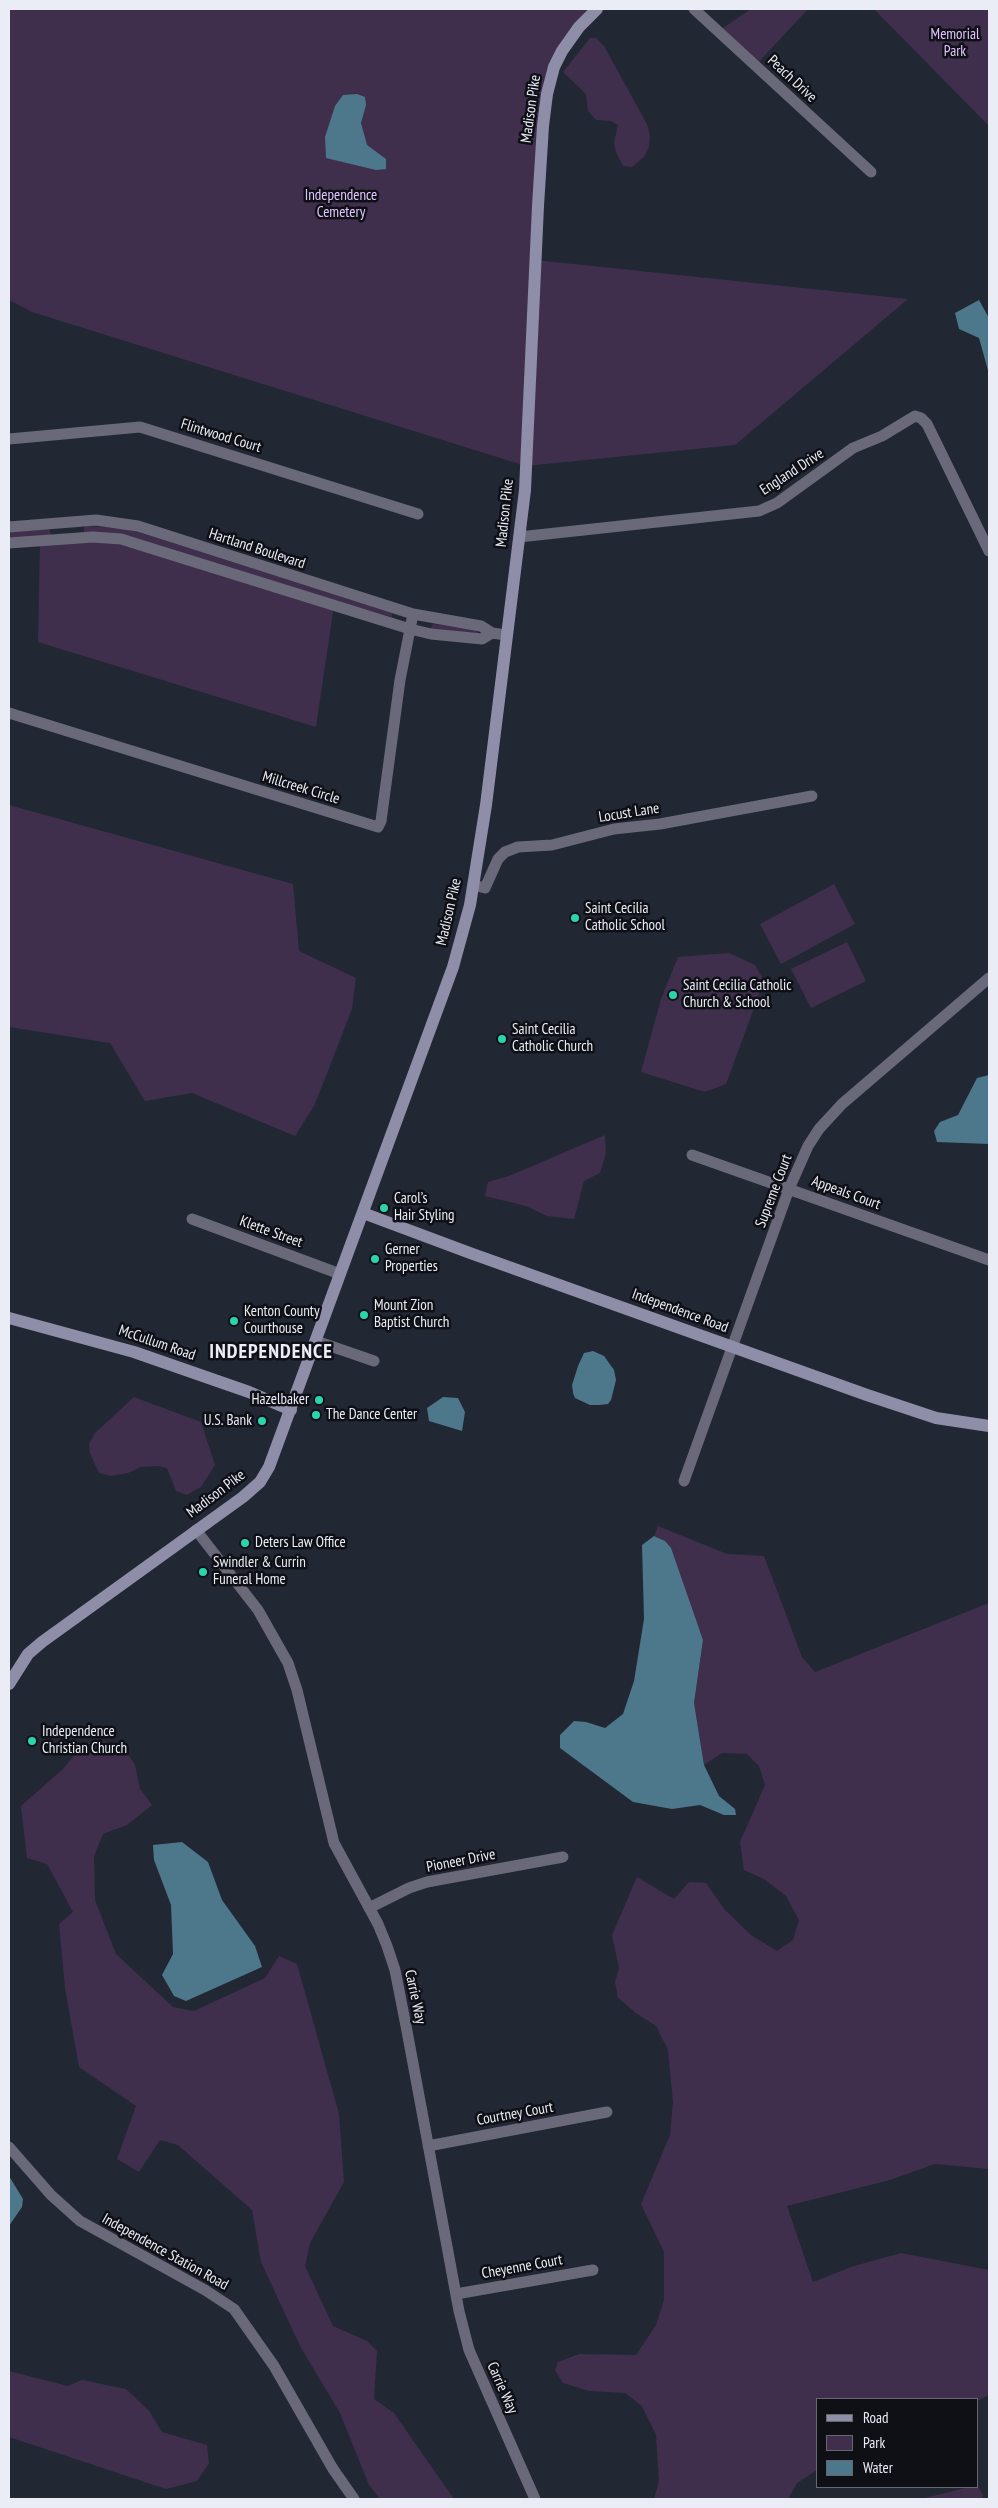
<!DOCTYPE html>
<html>
<head>
<meta charset="utf-8">
<style>
	body { margin:0 }
	#map { position:relative; width:998px; height:2508px; overflow:hidden; background:#222734; font-family:"PT Sans Narrow",sans-serif }
	canvas { display:block }
	.frame { position:absolute; inset:0; border:10px solid #eaedf6; pointer-events:none }
	.legend { position:absolute; left:816px; top:2398px; width:162px; height:90px; box-sizing:border-box; background:#0e1016; border:1px solid #666870; margin:0; padding:6px 9px; list-style:none; font-size:15px; color:#eaedf6 }
	.legend li { display:flex; align-items:center; gap:10px; height:25px }
	.legend b { width:25px; border:1px solid #666870 }
</style>
</head>
<body>
<div id="map">
<canvas width="998" height="2508"></canvas>
<div class="frame"></div>
<ul class="legend">
<li><b style="height:6px;background:#8f8ea8"></b>Road</li>
<li><b style="height:14px;background:#3f2f4d"></b>Park</li>
<li><b style="height:14px;background:#4d778b"></b>Water</li>
</ul>
</div>
<script>
const context = document.querySelector('canvas').getContext('2d');
context.lineJoin = 'round';
function fillPath(path, color) {
  context.fillStyle = color;
  context.fill(path, 'evenodd');
}
function shape(rows) {
  const path = new Path2D();
  for (const r of rows) {
    path.moveTo(r[0], r[1]);
    for (let i = 2; i < r.length; i += 2) path.lineTo(r[i], r[i + 1]);
  }
  return path;
}
function strokePath(path, color, width, dash) {
  context.strokeStyle = color;
  context.lineWidth = width;
  context.lineCap = dash ? 'butt' : 'round';
  context.setLineDash(dash || []);
  context.stroke(path);
}
function drawText(font, color, halo, rows, align = 'center') {
  context.font = font + ' "PT Sans Narrow",sans-serif';
  context.lineWidth = 5;
  context.setLineDash([]);
  context.textBaseline = 'middle';
  context.strokeStyle = halo;
  context.fillStyle = color;
  for (const [text, x, y, turn = 0] of rows) {
    context.save();
    context.translate(x, y);
    context.rotate((+turn || 0) * Math.PI / 180);
    context.textAlign = isNaN(turn) ? turn : align;
    if (halo) context.strokeText(text, 0, 0);
    context.fillText(text, 0, 0);
    context.restore();
  }
}
fillPath(shape([
	[9,9,597,9,554,67,535,260,908,299,735,445,526,466,32,312,9,300],
	[751,9,808,9,755,66,720,30],
	[874,9,989,9,989,126],
	[590,38,596,38,604,46,647,124,650,136,649,147,644,157,632,167,623,166,616,152,614,143,618,125,611,121,596,120,588,111,586,94,563,72],
	[87,526,118,528,138,532,392,613,392,617,84,532,84,527],
	[49,529,51,535,9,539,9,532],
	[93,537,334,605,316,727,38,642,40,541],
	[433,624,475,628,478,632,477,635,430,629],
	[9,805,293,884,299,951,356,978,352,1009,324,1081,314,1106,295,1136,192,1093,145,1101,110,1043,9,1027],
	[834,884,855,924,781,964,760,924],
	[847,942,866,981,811,1008,791,969],
	[729,953,755,965,764,981,726,1084,705,1092,641,1072,661,999,678,957],
	[605,1135,606,1153,600,1173,584,1181,574,1219,547,1216,526,1206,485,1196,488,1182,509,1176],
	[134,1397,201,1422,215,1465,201,1487,187,1495,176,1491,167,1468,159,1466,141,1467,128,1473,111,1476,99,1473,90,1453,89,1444,95,1433],
	[658,1526,727,1554,764,1556,802,1657,815,1672,989,1603,989,2169,935,2164,890,2180,787,2206,813,2282,854,2266,901,2253,989,2270,989,2395,977,2401,817,2399,817,2470,797,2483,788,2499,654,2499,659,2481,656,2435,642,2406,625,2393,589,2391,563,2383,555,2370,558,2362,579,2354,636,2355,656,2325,664,2300,664,2252,641,2204,670,2135,673,2102,668,2050,656,2026,636,2013,618,1998,615,1982,619,1968,612,1935,637,1877,674,1899,689,1882,706,1883,725,1910,751,1935,777,1951,793,1940,799,1920,786,1896,764,1879,744,1870,740,1842,765,1785,759,1766,747,1754,722,1753,704,1765,694,1703,703,1640,665,1541,654,1536],
	[96,1739,123,1747,135,1765,140,1789,152,1805,127,1825,103,1834,94,1856,95,1900,116,1954,173,2007,194,2011,265,1978,279,1956,297,1964,339,2114,344,2182,310,2243,305,2266,333,2326,367,2341,377,2351,374,2399,394,2413,454,2499,380,2499,369,2485,340,2413,300,2346,261,2262,252,2210,178,2145,160,2140,139,2172,117,2159,136,2106,79,2067,65,1988,59,1924,73,1912,47,1864,27,1858,21,1806,63,1769,80,1748],
	[9,2371,68,2386,82,2380,126,2389,149,2411,162,2432,207,2445,209,2463,197,2481,166,2489,9,2437],
	[977,2485,983,2495,981,2499,921,2499]
]), '#3f2f4d');
fillPath(shape([
	[357,94,365,97,366,105,361,123,367,145,386,159,386,169,376,170,326,158,325,137,335,106,343,95],
	[979,300,989,318,989,374,979,338,959,329,955,313],
	[989,1075,989,1144,937,1142,934,1131,940,1122,958,1115,977,1078],
	[593,1351,604,1356,614,1370,616,1380,611,1400,608,1404,599,1405,590,1405,575,1398,573,1393,572,1385,578,1366,584,1353],
	[443,1397,458,1398,465,1412,462,1431,429,1421,427,1408],
	[654,1536,665,1541,671,1548,703,1640,694,1703,704,1765,719,1796,735,1809,736,1815,724,1815,700,1805,672,1809,633,1802,560,1748,560,1735,574,1721,586,1722,605,1728,623,1714,634,1681,644,1619,642,1545],
	[182,1842,208,1862,222,1900,255,1946,262,1967,186,2001,174,1996,162,1975,173,1954,171,1905,154,1860,153,1845],
	[9,2176,23,2199,22,2207,9,2226]
]), '#4d778b');
strokePath(shape([
	[694,9,871,172],
	[9,439,140,427,418,514],
	[9,527,96,520,138,526,413,614,481,626,492,633,506,635],
	[519,537,759,511,777,503,853,448,882,436,915,416,921,418,927,424,989,551],
	[9,543,93,537,121,539,410,629,431,634,482,639,492,633],
	[9,713,378,827,381,821,400,680,413,614],
	[473,885,485,888,498,859,505,852,518,847,552,845,614,829,660,824,812,796],
	[692,1155,989,1260],
	[192,1219,340,1274],
	[316,1341,374,1361],
	[684,1481,789,1189,808,1146,819,1129,842,1104,989,978],
	[196,1530,258,1610,288,1663,297,1690,334,1843,378,1924,387,1946,395,1970,407,2031,459,2311,469,2350,535,2499],
	[369,1908,409,1888,427,1882,563,1857],
	[428,2146,607,2112],
	[9,2147,51,2195,80,2221,205,2290,234,2309,274,2366,333,2469,354,2499],
	[456,2294,593,2270]
]), '#6a6979', 11);
strokePath(shape([
	[363,1213,470,1253,867,1395,936,1418,989,1426],
	[9,1318,134,1352,249,1392,291,1410],
	[9,1684,28,1654,42,1642,243,1497,260,1482,269,1467,453,967,470,905,486,805,525,490,538,206,543,126,547,94,554,67,562,51,579,27,597,9]
]), '#8f8ea8', 12);
for (const [x, y, r, color] of [
	[575,918,5,"#2bd5ac"],
	[673,995,5,"#2bd5ac"],
	[502,1039,5,"#2bd5ac"],
	[384,1208,5,"#2bd5ac"],
	[375,1259,5,"#2bd5ac"],
	[364,1315,5,"#2bd5ac"],
	[234,1321,5,"#2bd5ac"],
	[319,1400,5,"#2bd5ac"],
	[316,1415,5,"#2bd5ac"],
	[262,1421,5,"#2bd5ac"],
	[245,1543,5,"#2bd5ac"],
	[203,1572,5,"#2bd5ac"],
	[32,1741,5,"#2bd5ac"]
]) {
  const dot = new Path2D();
  dot.arc(x, y, r, 0, 2 * Math.PI);
  context.fillStyle = color;
  context.fill(dot);
  strokePath(dot, '#0e1016', 2);
}
drawText('15px', '#e1c4ff', '#0e1016', [
	["Memorial",955,35],
	["Park",955,52],
	["Independence",341,196],
	["Cemetery",341,213]
]);
drawText('15px', '#eaedf6', '#0e1016', [
	["Peach Drive",792,79,43],
	["Madison Pike",531,109,-82],
	["Flintwood Court",221,436,17],
	["England Drive",792,472,-33],
	["Madison Pike",505,513,-84],
	["Hartland Boulevard",257,549,18],
	["Millcreek Circle",301,788,17],
	["Locust Lane",629,813,-9],
	["Madison Pike",449,912,-77],
	["Supreme Court",774,1191,-69],
	["Appeals Court",846,1193,20],
	["Klette Street",271,1232,20],
	["Independence Road",680,1311,20],
	["McCullum Road",157,1343,19],
	["Madison Pike",216,1494,-37],
	["Pioneer Drive",461,1861,-11],
	["Carrie Way",415,1997,78],
	["Courtney Court",515,2114,-10],
	["Independence Station Road",165,2252,29],
	["Cheyenne Court",522,2267,-10],
	["Carrie Way",502,2388,66]
]);
drawText('15px', '#eaedf6', '#0e1016', [
	["Saint Cecilia",585,909],
	["Catholic School",585,926],
	["Saint Cecilia Catholic",683,986],
	["Church & School",683,1003],
	["Saint Cecilia",512,1030],
	["Catholic Church",512,1047],
	["Carol’s",394,1199],
	["Hair Styling",394,1216],
	["Gerner",385,1250],
	["Properties",385,1267],
	["Mount Zion",374,1306],
	["Baptist Church",374,1323],
	["Kenton County",244,1312],
	["Courthouse",244,1329],
	["Hazelbaker",309,1400,"right"],
	["The Dance Center",326,1415],
	["U.S. Bank",252,1421,"right"],
	["Deters Law Office",255,1543],
	["Swindler & Currin",213,1563],
	["Funeral Home",213,1580],
	["Independence",42,1732],
	["Christian Church",42,1749]
], 'left');
context.letterSpacing = '1px';
drawText('bold 20px', '#eaedf6', '#0e1016', [
	["INDEPENDENCE",271,1352]
]);
context.letterSpacing = '0px';
</script>
</body>
</html>
